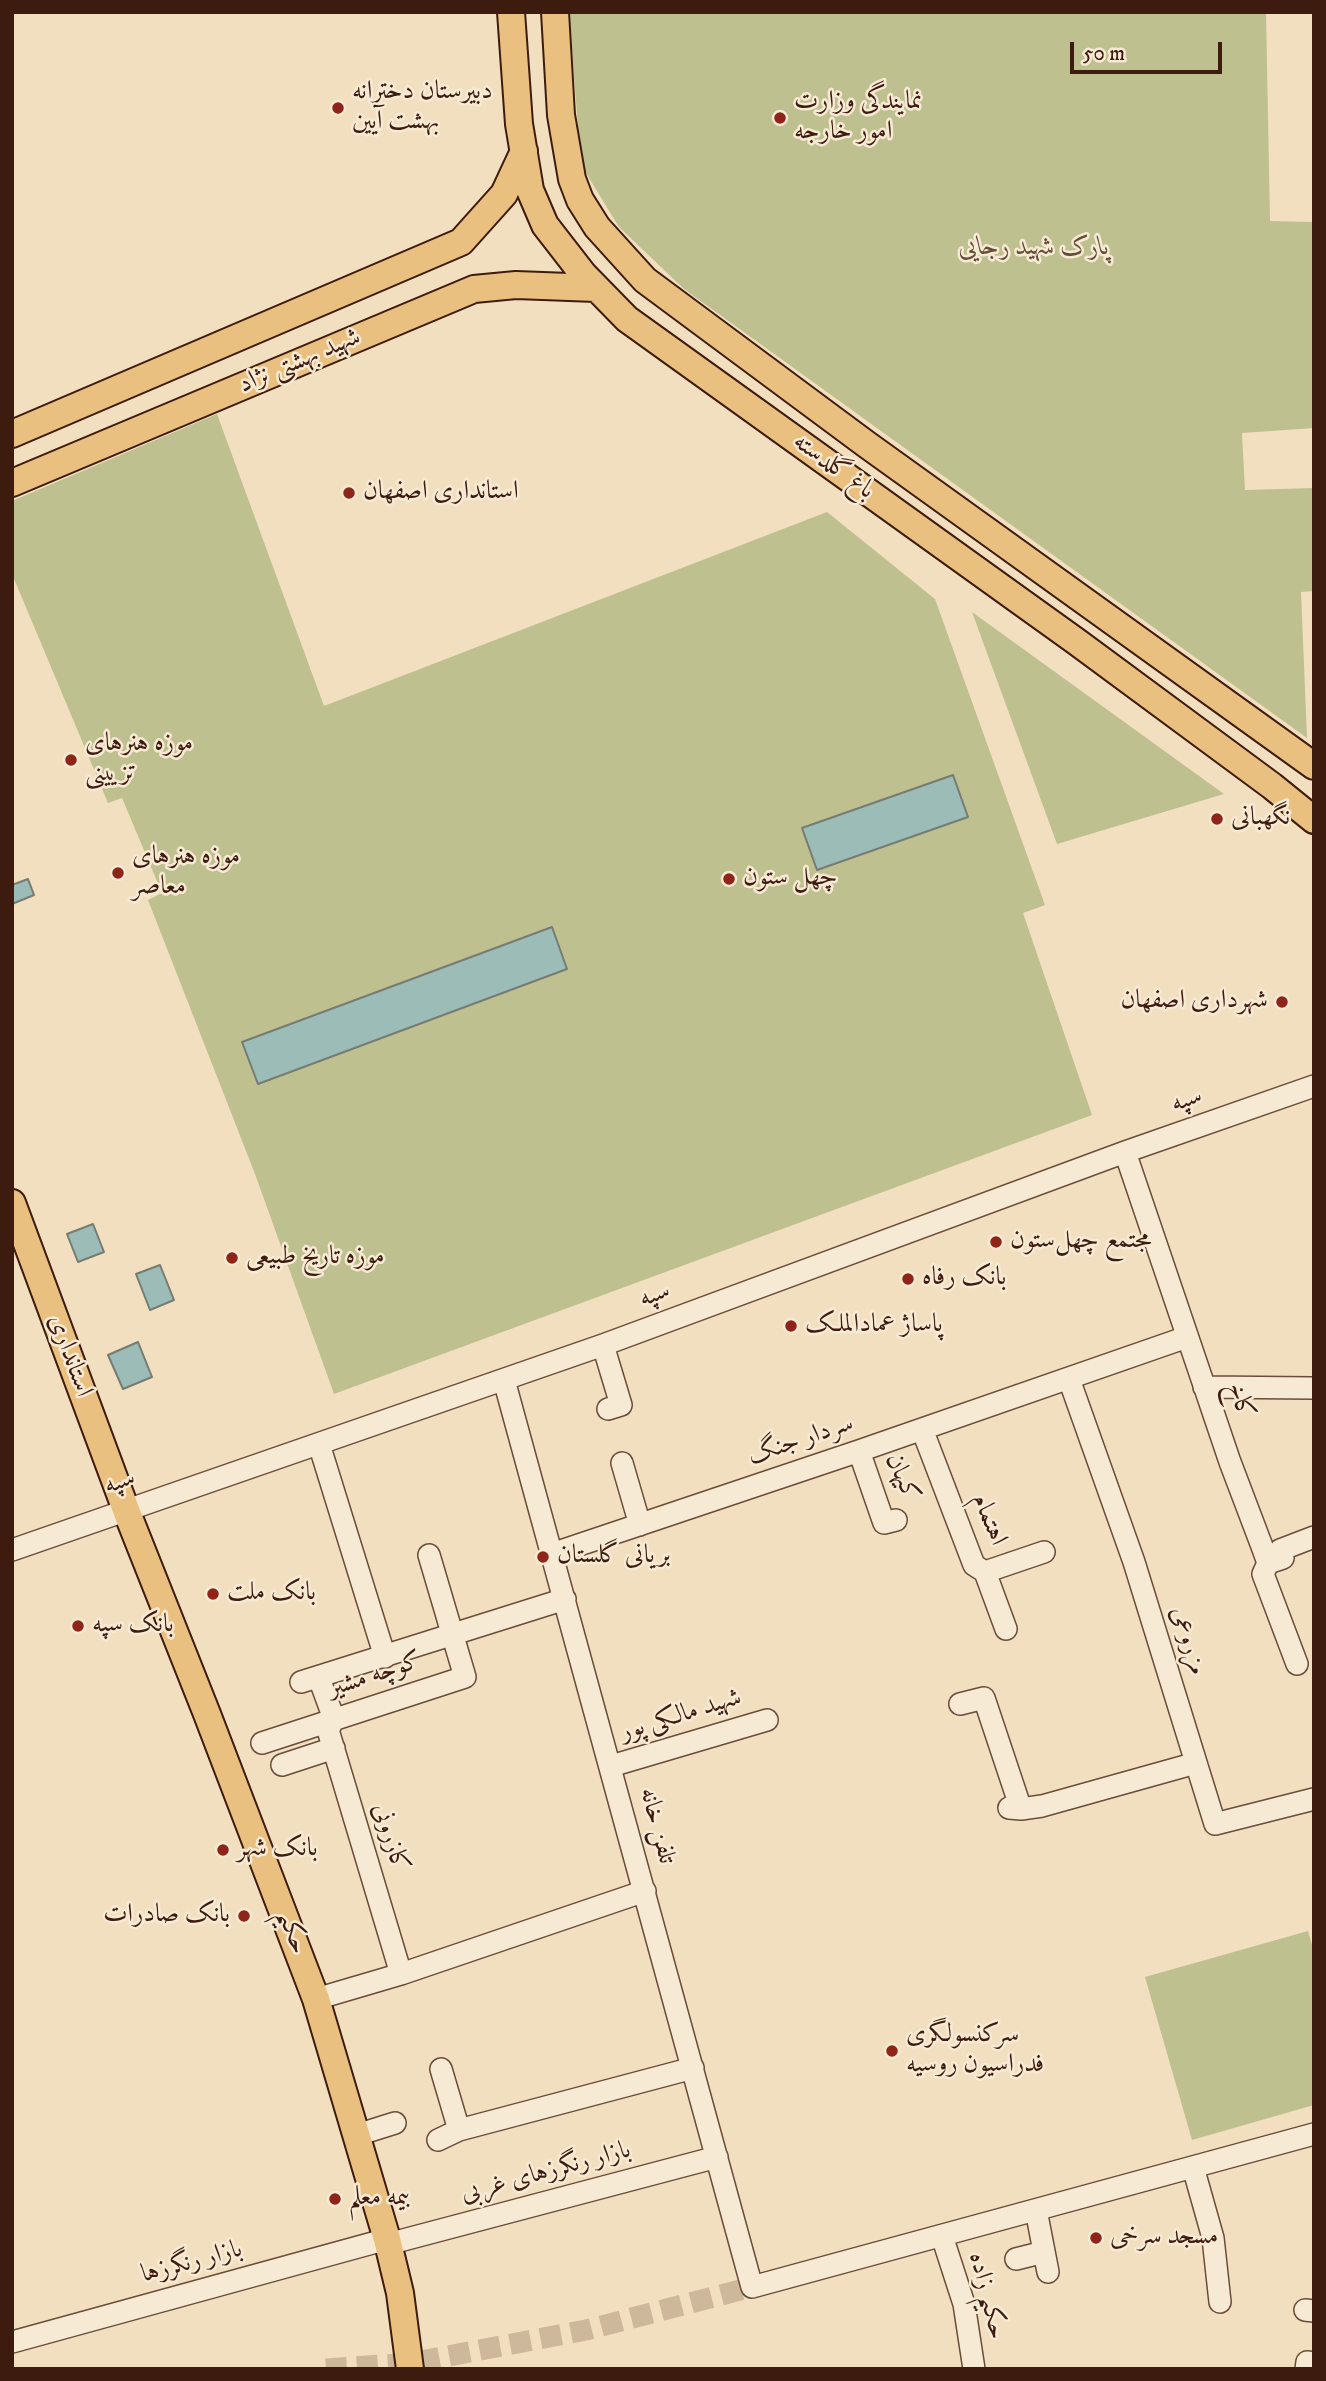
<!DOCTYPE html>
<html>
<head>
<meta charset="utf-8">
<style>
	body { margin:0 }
	#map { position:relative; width:1326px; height:2381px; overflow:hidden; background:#f2dfbf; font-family:"IM FELL DW Pica",serif }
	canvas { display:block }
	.frame { position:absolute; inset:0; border:14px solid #3d1b0e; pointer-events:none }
	.scale { position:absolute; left:1070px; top:42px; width:152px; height:32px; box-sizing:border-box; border:4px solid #3d1b0e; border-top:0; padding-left:9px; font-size:21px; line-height:24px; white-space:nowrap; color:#3d1b0e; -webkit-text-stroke:5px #f7ead5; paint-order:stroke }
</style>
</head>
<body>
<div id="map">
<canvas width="1326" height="2381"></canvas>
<div class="frame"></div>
<div class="scale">50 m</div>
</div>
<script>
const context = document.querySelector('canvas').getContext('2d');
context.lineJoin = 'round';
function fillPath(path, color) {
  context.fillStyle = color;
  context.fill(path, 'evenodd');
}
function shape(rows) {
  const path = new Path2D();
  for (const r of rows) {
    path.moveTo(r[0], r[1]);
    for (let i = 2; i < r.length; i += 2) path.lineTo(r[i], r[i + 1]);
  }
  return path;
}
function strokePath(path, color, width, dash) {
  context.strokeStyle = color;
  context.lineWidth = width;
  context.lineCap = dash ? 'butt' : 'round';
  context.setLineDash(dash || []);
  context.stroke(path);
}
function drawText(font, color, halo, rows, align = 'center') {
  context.font = font + ' "IM FELL DW Pica",Amiri,serif';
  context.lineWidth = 5;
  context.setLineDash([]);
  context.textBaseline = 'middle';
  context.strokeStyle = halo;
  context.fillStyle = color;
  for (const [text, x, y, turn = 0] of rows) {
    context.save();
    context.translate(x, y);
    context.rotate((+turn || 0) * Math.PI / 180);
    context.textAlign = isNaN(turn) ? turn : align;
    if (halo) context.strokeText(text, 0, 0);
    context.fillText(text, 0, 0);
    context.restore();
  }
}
fillPath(shape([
	[569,12,1266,12,1270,221,1314,222,1314,428,1242,433,1245,490,1314,488,1314,591,1301,592,1307,738,684,289,619,227,581,165],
	[217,414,324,706,827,512,935,599,1045,905,1023,913,1092,1115,334,1394,255,1174,148,900,162,893,122,798,108,803,12,574,12,501],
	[972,612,1224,794,1057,844],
	[1308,1931,1314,1952,1314,2105,1192,2140,1145,1977]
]), '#bfc08f');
const water = shape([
	[953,775,968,817,817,870,802,828,953,775],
	[28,879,34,895,12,904,12,885,28,879],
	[552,927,567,969,258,1084,242,1042,552,927],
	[93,1224,104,1252,78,1262,67,1234,93,1224],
	[160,1265,174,1300,150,1310,136,1274,160,1265],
	[138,1342,152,1377,123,1389,108,1355,138,1342]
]);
fillPath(water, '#9cbcb7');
strokePath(water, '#767c73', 2);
strokePath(shape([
	[326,2369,411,2363,586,2330,752,2287]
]), '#ceb89c', 21, [21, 10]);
const minor = shape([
	[1125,1152,1230,1462,1263,1549,1268,1563,1263,1574,1297,1664],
	[603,1345,621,1405,608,1409],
	[1069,1379,1134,1562,1215,1824,1314,1799],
	[504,1380,752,2287,1314,2134],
	[1204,1387,1313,1388],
	[922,1429,974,1565,985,1572,1006,1629],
	[319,1444,385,1657],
	[859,1451,884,1523,896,1520],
	[622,1463,640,1525],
	[12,1550,603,1345,1125,1152,1314,1086],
	[552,1554,859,1451,1187,1337],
	[1268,1563,1283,1558,1280,1550,1314,1537],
	[985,1572,1044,1552],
	[319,1678,334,1719,328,1730,401,1974],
	[301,1682,565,1599],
	[960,1704,984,1698,1021,1809],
	[262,1743,465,1677,429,1555],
	[282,1765,334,1748],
	[611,1766,767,1720],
	[1009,1808,1021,1809,1042,1806,1196,1763],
	[316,1999,401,1974,645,1891],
	[441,2069,459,2130],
	[357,2135,395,2123],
	[438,2140,459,2130,693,2068],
	[1193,2167,1213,2238,1220,2302],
	[1036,2210,1048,2272],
	[942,2236,964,2304,974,2369],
	[388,2244,717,2157],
	[1016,2259,1044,2252],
	[1305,2310,1314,2311],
	[12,2342,387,2239],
	[1306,2369,1307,2362,1314,2363]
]);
const major = shape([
	[511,12,519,124,530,190,545,225,583,274,627,319,1077,642,1272,786,1314,820],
	[555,12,561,115,572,179,580,200,597,227,645,280,866,444,1314,766],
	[12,434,461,242,504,194,524,151],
	[12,483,474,289,516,285,596,288],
	[12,1203,126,1510,207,1714,316,1999,387,2239,400,2293,410,2369]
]);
strokePath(minor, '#6a4c3a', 24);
strokePath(major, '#3d1b0e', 30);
strokePath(minor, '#f7ead5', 21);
strokePath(major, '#e9c080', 26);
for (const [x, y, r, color] of [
	[338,108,7,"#8f2418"],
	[780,118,7,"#8f2418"],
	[349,493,7,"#8f2418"],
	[71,760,7,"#8f2418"],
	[1217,819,7,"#8f2418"],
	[118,873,7,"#8f2418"],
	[729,879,7,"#8f2418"],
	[1282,1002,7,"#8f2418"],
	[996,1242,7,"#8f2418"],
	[232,1258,7,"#8f2418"],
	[908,1279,7,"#8f2418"],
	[791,1326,7,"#8f2418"],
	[543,1557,7,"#8f2418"],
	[213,1594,7,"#8f2418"],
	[78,1626,7,"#8f2418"],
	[223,1850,7,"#8f2418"],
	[244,1916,7,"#8f2418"],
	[892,2051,7,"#8f2418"],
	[335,2199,7,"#8f2418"],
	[1096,2238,7,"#8f2418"]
]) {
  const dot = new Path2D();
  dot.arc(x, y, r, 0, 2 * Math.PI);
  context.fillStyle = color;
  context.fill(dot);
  strokePath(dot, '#f7ead5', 2.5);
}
drawText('26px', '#3d1b0e', '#f7ead5', [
	["دبیرستان دخترانه",352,93],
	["بهشت آیین",352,123],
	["نمایندگی وزارت",794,103],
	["امور خارجه",794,133],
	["استانداری اصفهان",363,493],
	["موزه هنرهای",85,745],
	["تزیینی",85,775],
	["نگهبانی",1231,819],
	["موزه هنرهای",132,858],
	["معاصر",132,888],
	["چهل ستون",743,879],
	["شهرداری اصفهان",1268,1002,"right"],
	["مجتمع چهل‌ستون",1010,1242],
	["موزه تاریخ طبیعی",246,1258],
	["بانک رفاه",922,1279],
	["پاساژ عمادالملک",805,1326],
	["بریانی گلستان",557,1557],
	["بانک ملت",227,1594],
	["بانک سپه",92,1626],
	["بانک شهر",237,1850],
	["بانک صادرات",230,1916,"right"],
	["سرکنسولگری",906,2036],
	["فدراسیون روسیه",906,2066],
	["بیمه معلم",349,2199],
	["مسجد سرخی",1110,2238]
], 'left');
drawText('italic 26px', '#644d35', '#f7ead5', [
	["پارک شهید رجایی",1034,249]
]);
drawText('26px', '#3d1b0e', '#f7ead5', [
	["شهید بهشتی نژاد",300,362,-23],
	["باغ گلدسته",833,467,36],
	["سپه",1187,1101,-19],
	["سپه",655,1296,-20],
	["استانداری",69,1356,70],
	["کاخ",1239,1401,71],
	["سردار جنگ",801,1441,-19],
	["کیهان",901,1478,66],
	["سپه",120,1483,-19],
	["اهتمام",988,1520,67],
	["مزروعی",1187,1641,73],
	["كوچه مشير",375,1676,-18],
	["شهید مالکی پور",681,1716,-17],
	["تلفن خانه",656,1826,75],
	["کازرونی",389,1838,73],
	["حکیم",291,1932,69],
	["بازار رنگرزهای غربی",546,2173,-15],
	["بازار رنگرزها",192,2263,-15],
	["حکیم زاده",986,2296,76]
]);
</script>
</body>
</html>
